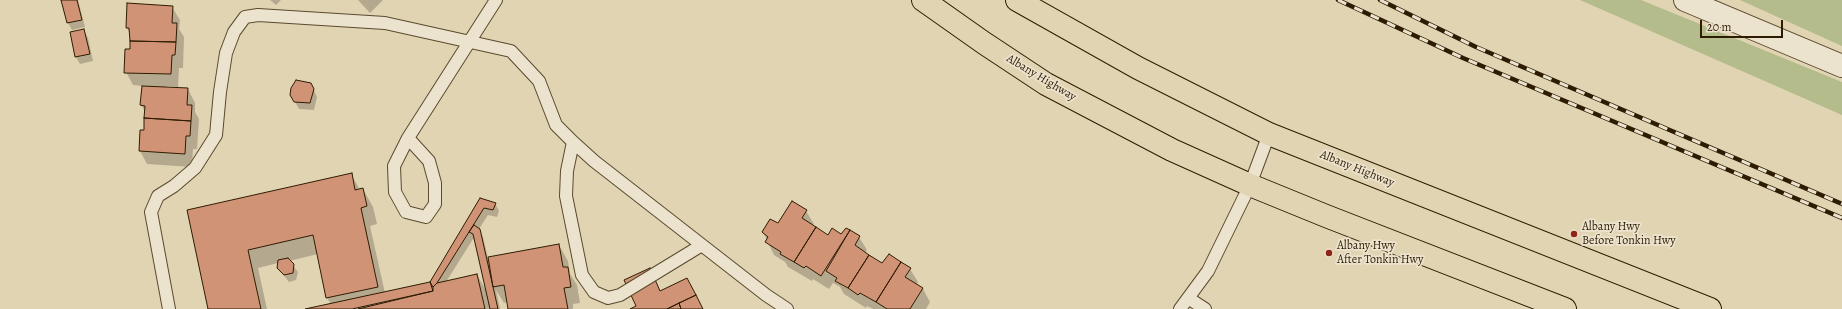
<!DOCTYPE html>
<html>
<head>
<meta charset="utf-8">
<style>
	body { margin:0 }
	#map { position:relative; width:1842px; height:309px; overflow:hidden; background:#e1d4b3; font-family:Alegreya,serif }
	canvas { display:block }
	.scale { position:absolute; left:1700px; top:20px; width:83px; height:18px; box-sizing:border-box; border:2px solid #2e1c02; border-top:0; padding-left:5px; font-size:12px; line-height:14px; white-space:nowrap; color:#2e1c02; -webkit-text-stroke:3px #ece3ce; paint-order:stroke }
</style>
</head>
<body>
<div id="map">
<canvas width="1842" height="309"></canvas>
<div class="scale">20 m</div>
</div>
<script>
const context = document.querySelector('canvas').getContext('2d');
context.lineJoin = 'round';
function fillPath(path, color) {
  context.fillStyle = color;
  context.fill(path, 'evenodd');
}
function shape(rows) {
  const path = new Path2D();
  for (const r of rows) {
    path.moveTo(r[0], r[1]);
    for (let i = 2; i < r.length; i += 2) path.lineTo(r[i], r[i + 1]);
  }
  return path;
}
function strokePath(path, color, width, dash) {
  context.strokeStyle = color;
  context.lineWidth = width;
  context.lineCap = dash ? 'butt' : 'round';
  context.setLineDash(dash || []);
  context.stroke(path);
}
function drawText(font, color, halo, rows, align = 'center') {
  context.font = font + ' Alegreya,serif';
  context.lineWidth = 3.5;
  context.setLineDash([]);
  context.textBaseline = 'middle';
  context.strokeStyle = halo;
  context.fillStyle = color;
  for (const [text, x, y, turn = 0] of rows) {
    context.save();
    context.translate(x, y);
    context.rotate((+turn || 0) * Math.PI / 180);
    context.textAlign = isNaN(turn) ? turn : align;
    if (halo) context.strokeText(text, 0, 0);
    context.fillText(text, 0, 0);
    context.restore();
  }
}
fillPath(shape([
	[1580,0,1641,0,1842,82,1842,115],
	[1740,0,1842,0,1842,46]
]), '#b4bc8b');
fillPath(shape([
	[62,0,78,0,85,27,72,30,68,23],
	[270,0,281,0,276,5],
	[358,0,383,0,370,13],
	[172,7,180,20,179,29,184,37,183,68,179,68,178,87,166,86,166,88,188,89,195,103,195,112,199,119,197,149,193,149,192,167,147,164,140,151,141,131,145,131,146,113,141,105,143,86,133,85,126,72,131,50,130,34,127,28],
	[84,30,88,38,93,61,80,64,76,57],
	[311,84,317,97,314,110,299,109,291,95],
	[351,174,360,190,363,189,373,207,377,224,370,226,385,293,430,283,480,199,495,203,499,211,497,217,488,215,479,229,483,237,488,258,559,245,568,261,570,274,577,285,580,303,573,304,573,309,509,309,508,302,504,303,496,290,500,309,310,309,331,304,327,298,318,254,289,261,298,272,296,280,289,282,278,268,278,263,258,268,267,309,209,309,188,211],
	[473,239,475,240,487,292,477,275,446,282],
	[806,211,814,224,812,226,828,236,841,235,846,230,859,237,867,250,865,253,882,265,910,269,918,282,916,285,923,289,930,302,926,309,873,309,867,306,866,308,844,294,840,287,833,283,829,289,813,279,812,281,788,267,785,262,774,255,763,232]
]), '#0003');
const building = shape([
	[61,0,77,0,82,20,67,23,61,0],
	[127,3,173,6,172,23,177,23,176,42,130,41,129,28,126,28,127,3],
	[84,29,90,54,75,57,70,32,84,29],
	[130,41,176,42,175,55,172,55,171,74,124,73,125,49,130,49,130,41],
	[296,80,311,83,314,89,310,103,294,102,290,95,291,88,296,80],
	[142,86,188,88,187,105,192,105,191,121,144,118,145,106,140,105,142,86],
	[144,118,191,121,190,136,186,136,185,154,139,151,140,130,144,130,144,118],
	[352,173,355,190,363,188,367,206,361,208,378,287,326,298,313,235,248,250,261,309,208,309,187,210,352,173],
	[480,198,496,203,493,210,484,208,437,283,433,287,430,282,480,198],
	[792,201,807,210,802,218,816,227,794,262,780,254,781,252,765,242,768,237,762,232,770,219,778,223,792,201],
	[474,225,480,229,498,309,490,309,473,234,469,232,474,225],
	[816,227,828,235,832,228,841,234,846,228,850,230,821,276,806,266,804,268,794,262,816,227],
	[850,230,860,236,855,245,869,255,848,288,835,281,837,278,826,271,850,230],
	[559,244,563,267,568,267,571,287,564,288,568,309,508,309,504,285,493,287,488,257,559,244],
	[889,254,901,262,876,302,860,293,858,295,848,288,869,255,882,263,889,254],
	[288,258,294,264,293,273,284,275,277,268,278,260,288,258],
	[901,262,911,268,905,277,923,288,910,309,887,309,876,302,901,262],
	[650,268,660,291,687,278,696,295,667,309,630,309,636,306,624,280,650,268],
	[477,274,485,309,358,309,433,291,433,287,437,283,477,274],
	[430,282,433,291,352,309,305,309,430,282],
	[696,295,703,309,681,309,679,303,696,295],
	[679,303,681,309,667,309,679,303]
]);
fillPath(building, '#d09376');
strokePath(building, '#2e1c02', 1);
const service = shape([
	[408,138,429,161,435,183,435,204,426,217,406,212,395,192,394,166,408,138,496,0],
	[573,142,567,171,566,196,582,275,594,292,608,298,620,295,702,245],
	[1188,298,1205,309],
	[169,309,151,212,158,196,174,186,195,168,216,135,220,92,226,53,234,32,245,17,258,15,385,23,511,51,539,81,556,125,573,142,594,161,766,295,787,309],
	[1180,309,1208,271,1250,185,1269,134]
]);
const minor = shape([
	[1685,0,1842,66]
]);
const trunk = shape([
	[923,0,984,43,1046,84,1172,150,1250,185,1326,216,1565,309],
	[1017,0,1138,68,1269,134,1710,309]
]);
strokePath(service, '#5b4a2e', 14);
strokePath(minor, '#5b4a2e', 24);
strokePath(trunk, '#2e1c02', 24);
strokePath(service, '#ece3ce', 12);
strokePath(minor, '#ece3ce', 22);
strokePath(trunk, '#e1d4b3', 22);
const rail = shape([
	[1338,0,1463,58,1842,218],
	[1380,0,1476,47,1842,204]
]);
strokePath(rail, '#2e1c02', 4.5);
strokePath(rail, '#ece3ce', 3, [9]);
for (const [x, y, r, color] of [
	[1574,234,4,"#8f2418"],
	[1329,253,4,"#8f2418"]
]) {
  const dot = new Path2D();
  dot.arc(x, y, r, 0, 2 * Math.PI);
  context.fillStyle = color;
  context.fill(dot);
  strokePath(dot, '#ece3ce', 1.5);
}
drawText('12px', '#2e1c02', '#ece3ce', [
	["Albany Highway",1041,78,31],
	["Albany Highway",1357,169,22]
]);
drawText('12px', '#2e1c02', '#ece3ce', [
	["Albany Hwy",1582,227],
	["Before Tonkin Hwy",1582,241],
	["Albany Hwy",1337,246],
	["After Tonkin Hwy",1337,260]
], 'left');
</script>
</body>
</html>
